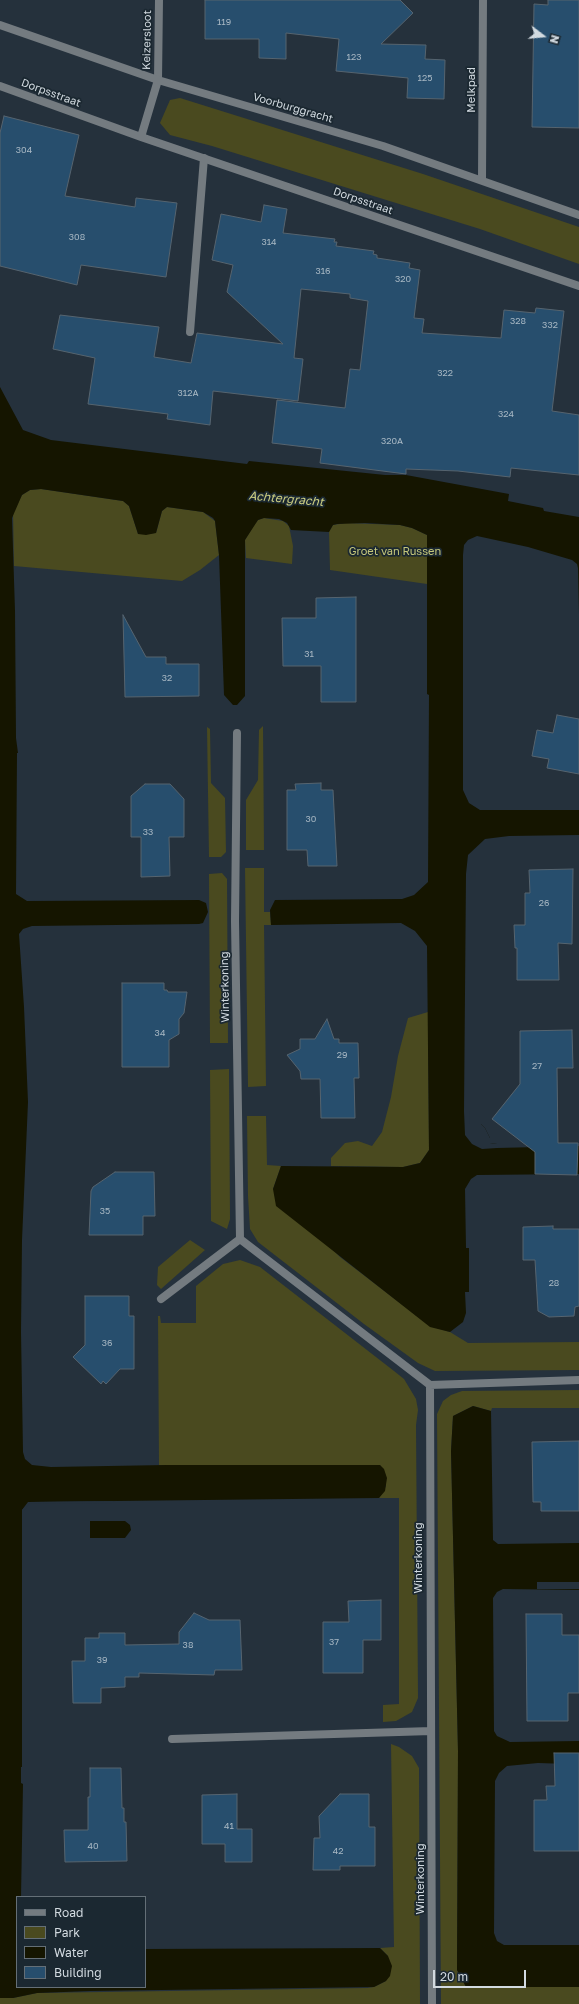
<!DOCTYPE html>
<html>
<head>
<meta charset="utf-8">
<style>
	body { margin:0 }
	#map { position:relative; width:579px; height:2004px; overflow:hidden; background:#25313c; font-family:"Golos Text",sans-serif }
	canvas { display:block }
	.legend { position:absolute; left:16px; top:1896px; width:130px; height:92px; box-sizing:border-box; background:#1b2831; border:1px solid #646f77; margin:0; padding:5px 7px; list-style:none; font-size:12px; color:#d2dae0 }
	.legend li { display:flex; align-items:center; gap:8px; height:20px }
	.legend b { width:20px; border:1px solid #646f77 }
	.north { position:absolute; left:523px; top:16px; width:40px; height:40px; -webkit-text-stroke:3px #1b2831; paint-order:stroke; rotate:106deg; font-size:11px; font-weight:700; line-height:16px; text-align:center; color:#d2dae0 }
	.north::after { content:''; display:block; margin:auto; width:14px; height:18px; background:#d2dae0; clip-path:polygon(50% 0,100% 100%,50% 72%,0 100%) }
	.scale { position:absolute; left:433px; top:1970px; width:93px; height:18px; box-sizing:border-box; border:2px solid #d2dae0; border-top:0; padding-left:5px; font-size:12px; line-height:14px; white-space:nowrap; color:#d2dae0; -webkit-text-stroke:3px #1b2831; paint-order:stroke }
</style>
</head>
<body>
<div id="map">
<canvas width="579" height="2004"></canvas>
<ul class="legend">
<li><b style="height:5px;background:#747b80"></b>Road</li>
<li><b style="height:11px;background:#4a4a1f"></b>Park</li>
<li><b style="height:11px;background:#151500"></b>Water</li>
<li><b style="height:11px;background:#274e6d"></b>Building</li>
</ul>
<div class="north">N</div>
<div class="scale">20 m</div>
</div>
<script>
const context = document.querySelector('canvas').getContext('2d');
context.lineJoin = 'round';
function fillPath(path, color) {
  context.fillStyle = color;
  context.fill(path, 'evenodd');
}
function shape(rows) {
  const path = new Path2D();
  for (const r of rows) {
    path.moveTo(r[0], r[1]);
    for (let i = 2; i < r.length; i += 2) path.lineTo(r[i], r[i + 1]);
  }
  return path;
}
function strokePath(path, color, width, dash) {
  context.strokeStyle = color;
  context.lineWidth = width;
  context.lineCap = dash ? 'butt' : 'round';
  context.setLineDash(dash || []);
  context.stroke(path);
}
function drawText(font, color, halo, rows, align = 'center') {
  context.font = font + ' "Golos Text",sans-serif';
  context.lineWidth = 3.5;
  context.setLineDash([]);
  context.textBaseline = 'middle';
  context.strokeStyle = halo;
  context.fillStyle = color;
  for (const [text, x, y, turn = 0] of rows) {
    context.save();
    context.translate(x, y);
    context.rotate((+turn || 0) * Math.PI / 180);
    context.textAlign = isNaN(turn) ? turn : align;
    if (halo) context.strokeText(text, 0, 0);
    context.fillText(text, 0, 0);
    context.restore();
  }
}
fillPath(shape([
	[180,98,423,174,579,227,579,264,480,229,212,146,170,135,160,123,170,100],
	[41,489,123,501,129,506,138,534,156,533,162,511,167,507,203,512,215,521,219,555,200,570,182,581,14,566,13,512,22,495,30,490],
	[264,518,283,521,289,526,293,546,292,564,246,558,245,540,254,525,258,520],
	[346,523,400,525,412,528,427,535,427,584,330,570,329,532,333,525],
	[263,726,264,850,246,850,246,800,258,780,259,730],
	[207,727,210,729,211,783,225,798,226,852,221,857,209,857],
	[245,868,264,868,264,912,270,912,271,925,264,925,266,1086,248,1087],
	[222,873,227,879,228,1043,210,1043,209,874],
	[428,1012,429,1150,420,1163,403,1167,331,1166,331,1158,345,1143,358,1141,372,1146,382,1132,391,1097,398,1056,408,1018],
	[229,1069,230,1219,227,1229,211,1221,210,1070],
	[247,1116,266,1116,267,1165,281,1166,273,1189,340,1257,430,1326,450,1332,468,1343,579,1342,579,1370,435,1371,418,1363,364,1324,258,1242,250,1229,248,1196],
	[190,1240,205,1250,161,1289,157,1285,158,1267],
	[240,1260,260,1267,394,1371,404,1379,416,1399,418,1410,416,1425,418,1698,412,1712,396,1721,383,1722,383,1705,399,1704,399,1498,379,1498,386,1486,380,1465,159,1465,158,1316,160,1316,161,1323,196,1323,196,1286,223,1264],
	[579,1390,579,1408,492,1408,491,1411,473,1406,453,1416,451,1451,458,1751,457,1970,466,1987,579,1987,579,2004,441,2004,437,1414,443,1401,451,1395,462,1391],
	[391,1744,399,1747,412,1756,419,1768,420,2004,0,2004,0,1998,13,1998,37,1993,367,1988,374,1987,386,1981,388,1956,380,1948,394,1947]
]), '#4a4a1f');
fillPath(shape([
	[0,387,23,430,51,440,247,464,249,461,385,475,406,475,509,494,508,501,543,508,544,511,579,517,579,614,578,568,577,564,572,560,528,547,477,536,468,540,464,545,463,555,463,790,469,803,480,810,579,810,579,835,509,836,485,839,468,855,466,874,464,1111,469,1111,469,1124,481,1124,485,1128,490,1138,490,1143,497,1144,497,1148,579,1146,579,1174,477,1175,471,1179,465,1189,466,1248,469,1248,469,1292,465,1292,466,1313,463,1322,450,1332,430,1327,276,1206,273,1189,281,1166,403,1167,420,1163,429,1150,427,946,415,931,401,923,273,925,271,925,270,910,275,900,402,899,414,895,428,882,429,695,427,694,427,535,412,528,400,525,365,523,337,524,333,525,329,532,291,530,287,523,279,519,264,518,258,520,245,540,245,696,237,705,233,705,224,695,219,555,215,521,213,518,203,512,167,507,162,511,156,533,146,535,138,534,129,506,123,501,41,489,30,490,22,495,12,518,15,611,16,738,18,753,17,753,16,894,27,901,199,900,206,903,208,912,203,923,199,924,32,926,23,929,19,934,24,1007,28,1102,22,1240,21,1332,23,1452,25,1459,32,1465,51,1467,166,1465,380,1465,384,1469,387,1478,385,1491,379,1498,29,1502,22,1510,22,1767,21,1767,21,1783,23,1784,21,1897,17,1897,17,1987,145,1987,145,1949,380,1948,388,1956,392,1966,390,1976,386,1981,374,1987,90,1991,37,1993,13,1998,0,1998],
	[473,1406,491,1411,493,1540,498,1544,579,1543,579,1590,503,1589,497,1592,493,1598,494,1731,497,1736,510,1742,579,1741,579,1768,568,1764,538,1763,507,1766,499,1773,495,1781,494,1933,497,1941,504,1945,579,1945,579,1987,466,1987,457,1970,458,1751,451,1451,453,1416],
	[90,1521,125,1521,130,1525,131,1530,125,1538,90,1538]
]), '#151500');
fillPath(shape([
	[464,1111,469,1111,470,1124,481,1124,485,1128,490,1138,490,1143,497,1144,497,1148,482,1149,472,1144,465,1135],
	[113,1501,113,1503,29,1504,24,1511,24,1736,22,1736,22,1510,28,1502],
	[537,1582,579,1582,579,1589,537,1589]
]), '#25313c');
const building = shape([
	[205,0,400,0,413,13,381,44,426,45,425,59,445,60,444,99,407,98,408,78,336,71,339,39,286,33,286,59,259,58,259,39,205,39,205,0],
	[548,0,579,0,579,128,532,127,534,4,548,5,548,0],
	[4,116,79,135,65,196,135,207,136,198,177,203,166,277,81,265,77,285,0,266,0,133,4,116],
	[264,205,287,209,283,233,335,239,334,242,337,242,336,246,374,251,373,254,377,255,377,258,410,263,409,268,420,270,414,318,424,319,422,333,501,338,504,310,535,313,536,308,564,311,552,411,579,415,579,475,511,468,510,477,458,471,406,469,406,474,320,463,322,449,272,443,277,400,345,408,350,369,360,370,368,301,350,298,350,294,301,289,294,358,303,359,298,401,213,391,210,425,167,419,168,414,88,404,95,358,53,349,60,315,159,327,154,357,191,363,197,333,283,344,227,292,233,265,212,260,221,214,261,222,264,205],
	[356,597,356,702,321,702,321,666,283,666,282,618,316,618,316,598,356,597],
	[123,615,146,657,166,657,166,664,199,664,199,696,125,697,123,615],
	[557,715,579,719,579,774,547,768,549,759,532,756,537,730,553,733,557,715],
	[321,783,321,790,333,790,337,866,308,866,307,850,287,850,287,790,296,790,295,784,321,783],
	[145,784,170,784,184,799,184,837,169,837,170,876,141,877,141,837,131,837,131,796,145,784],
	[573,869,572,944,558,943,559,980,517,980,517,948,515,948,514,925,525,925,525,893,530,893,529,870,573,869],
	[122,983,164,983,164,990,167,990,168,992,187,992,184,1013,179,1019,179,1034,169,1040,169,1067,122,1067,122,983],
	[327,1019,334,1039,339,1039,339,1043,358,1043,359,1078,354,1078,355,1118,321,1118,320,1079,301,1079,300,1071,287,1055,300,1049,300,1039,315,1039,327,1019],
	[572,1030,573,1068,557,1068,558,1143,578,1143,577,1175,535,1174,535,1152,492,1119,520,1084,520,1031,572,1030],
	[115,1172,154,1172,155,1216,143,1216,143,1235,89,1235,91,1191,93,1187,115,1172],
	[553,1226,553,1229,579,1229,579,1306,575,1307,574,1316,549,1317,538,1311,535,1260,523,1260,523,1227,553,1226],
	[85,1296,129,1296,129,1316,134,1316,134,1369,120,1369,106,1384,103,1381,101,1384,73,1357,85,1345,85,1296],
	[579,1441,579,1511,541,1511,541,1502,533,1502,532,1442,579,1441],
	[381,1600,381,1640,363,1640,363,1673,323,1673,323,1622,349,1622,348,1601,381,1600],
	[194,1613,209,1620,240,1620,242,1670,215,1670,214,1675,139,1673,139,1677,125,1677,125,1687,101,1688,101,1703,73,1703,72,1661,85,1661,85,1638,99,1638,99,1633,125,1633,125,1645,179,1644,179,1632,194,1613],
	[526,1614,562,1614,562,1635,579,1635,579,1693,568,1693,568,1721,527,1721,526,1614],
	[554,1753,579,1753,579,1851,534,1851,534,1800,547,1800,546,1786,555,1786,554,1753],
	[90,1768,121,1768,122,1808,124,1808,124,1822,126,1822,127,1861,65,1862,64,1830,88,1830,88,1797,90,1797,90,1768],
	[237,1794,237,1829,252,1829,252,1862,225,1862,225,1844,202,1844,202,1795,237,1794],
	[340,1794,369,1794,369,1827,375,1827,375,1866,340,1866,340,1870,313,1870,314,1838,320,1838,319,1816,340,1794]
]);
fillPath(building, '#274e6d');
strokePath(building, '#56646f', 1);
strokePath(shape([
	[190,332,204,158]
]), '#747b80', 8);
strokePath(shape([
	[0,86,141,137,579,286],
	[141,137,158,80,159,0],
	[482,180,483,0],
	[237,733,235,921,240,1239],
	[240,1239,430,1385,579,1380],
	[161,1299,240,1239],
	[430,1385,432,2004],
	[172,1739,431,1731]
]), '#747b80', 8);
strokePath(shape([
	[0,25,158,80,383,146,579,215]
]), '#747b80', 8);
drawText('9px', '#a7b7c3', null, [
	["119",224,22],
	["123",354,57],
	["125",425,78],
	["304",24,150],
	["308",77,237],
	["314",269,242],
	["316",323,271],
	["320",403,279],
	["328",518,321],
	["332",550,325],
	["322",445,373],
	["312A",188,393],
	["324",506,414],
	["320A",392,441],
	["31",309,654],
	["32",167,678],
	["30",311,819],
	["33",148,832],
	["26",544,903],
	["34",160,1033],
	["29",342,1055],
	["27",537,1066],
	["35",105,1211],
	["28",554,1283],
	["36",107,1343],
	["37",334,1642],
	["38",188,1645],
	["39",102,1660],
	["41",229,1826],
	["40",93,1846],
	["42",338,1851]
]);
drawText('11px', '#d2dae0', '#1b2831', [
	["Keizersloot",147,40,-89],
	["Melkpad",472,90,-90],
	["Dorpsstraat",51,93,20],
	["Voorburggracht",293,108,16],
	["Dorpsstraat",363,201,19],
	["Winterkoning",225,987,-91],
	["Winterkoning",419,1558,-90],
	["Winterkoning",421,1879,-90]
]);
drawText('11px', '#c5c77b', '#1b2831', [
	["Groet van Russen",395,552]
]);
drawText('italic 12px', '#ccce82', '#1b2831', [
	["Achtergracht",286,499,5]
]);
</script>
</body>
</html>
